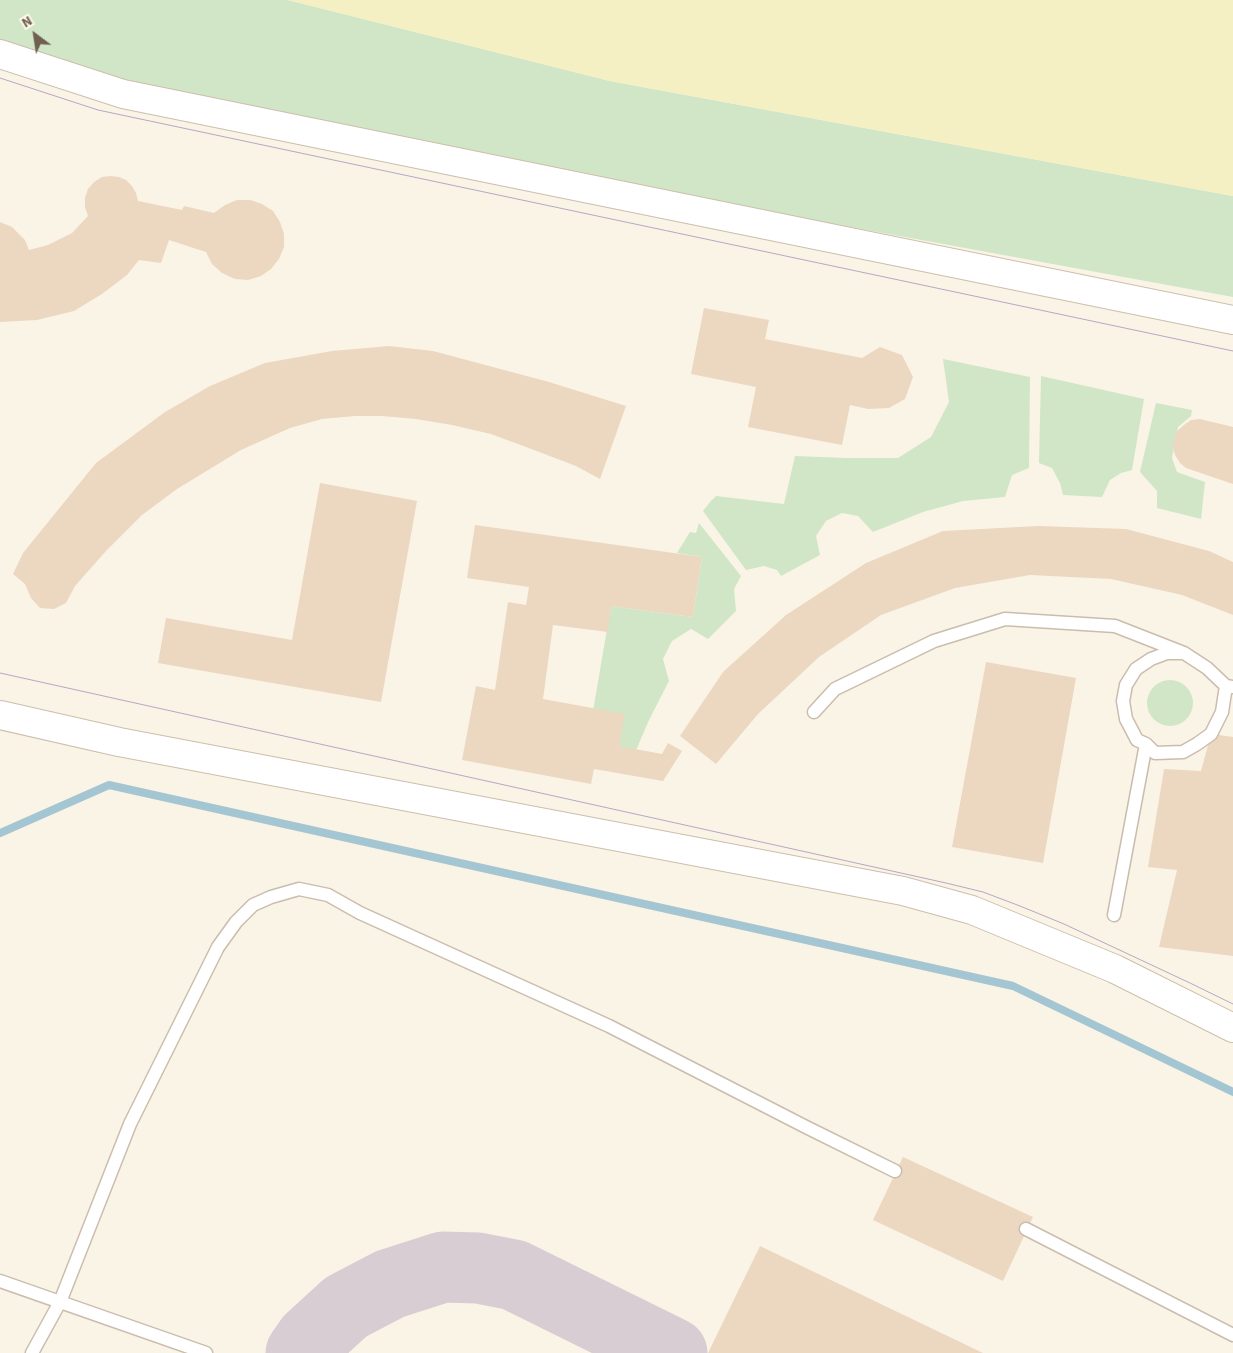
<!DOCTYPE html>
<html>
<head>
<meta charset="utf-8">
<style>
	body { margin:0 }
	#map { position:relative; width:1233px; height:1353px; overflow:hidden; background:#faf4e6; font-family:"Source Sans 3",sans-serif }
	canvas { display:block }
	.north { position:absolute; left:10px; top:10px; width:50px; height:50px; -webkit-text-stroke:4px #fdf8ec; paint-order:stroke; rotate:329deg; font-size:14px; font-weight:700; line-height:20px; text-align:center; color:#705e4e }
	.north::after { content:''; display:block; margin:auto; width:18px; height:22px; background:#705e4e; clip-path:polygon(50% 0,100% 100%,50% 72%,0 100%) }
</style>
</head>
<body>
<div id="map">
<canvas width="1233" height="1353"></canvas>
<div class="north">N</div>
</div>
<script>
const context = document.querySelector('canvas').getContext('2d');
context.lineJoin = 'round';
function fillPath(path, color) {
  context.fillStyle = color;
  context.fill(path, 'evenodd');
}
function shape(rows) {
  const path = new Path2D();
  for (const r of rows) {
    if (r.length === 3) {
      path.moveTo(r[0] + r[2], r[1]);
      path.arc(r[0], r[1], r[2], 0, 2 * Math.PI);
      continue;
    }
    path.moveTo(r[0], r[1]);
    for (let i = 2; i < r.length; i += 2) path.lineTo(r[i], r[i + 1]);
  }
  return path;
}
function strokePath(path, color, width, dash) {
  context.strokeStyle = color;
  context.lineWidth = width;
  context.lineCap = dash ? 'butt' : 'round';
  context.setLineDash(dash || []);
  context.stroke(path);
}
fillPath(shape([
	[0,0,288,0,610,81,1233,196,1233,297,123,94,0,54],
	[943,359,1030,377,1029,468,1012,475,1005,497,963,501,923,512,873,532,858,516,842,513,826,521,816,536,820,555,781,576,777,570,764,566,746,570,703,511,710,502,716,496,784,504,795,456,846,458,898,458,931,437,949,402],
	[1041,376,1144,399,1132,470,1121,473,1110,480,1102,497,1063,495,1060,483,1052,468,1039,463],
	[1156,403,1192,410,1191,416,1178,427,1172,458,1177,472,1205,482,1201,519,1157,508,1157,491,1140,472],
	[699,523,741,576,734,589,736,611,708,639,691,629,672,641,663,659,669,681,649,720,631,762,584,763,611,606,693,617,702,557,677,553,690,532,696,533],
	[1170,703,23]
]), '#d0e6c6');
fillPath(shape([
	[288,0,1233,0,1233,196,610,81]
]), '#f5f0c4');
strokePath(shape([
	[0,833,109,785,1013,986,1233,1092]
]), '#a4c6d2', 8);
strokePath(shape([
	[301,1353,310,1340,346,1307,390,1284,443,1267,478,1268,514,1275,672,1353]
]), '#d9cdd4', 71);
fillPath(shape([
	[110,176,119,177,126,180,132,186,136,193,138,201,182,210,184,206,214,213,225,205,237,200,250,200,262,204,273,211,280,222,284,234,284,247,279,259,271,269,261,276,248,280,235,279,222,273,212,264,206,252,169,240,161,263,139,260,127,275,102,294,74,311,37,320,0,322,0,222,12,227,25,240,29,250,48,245,72,233,88,216,85,207,85,198,88,189,94,182,102,177],
	[704,308,769,320,765,339,862,358,880,347,902,355,913,377,905,399,889,408,868,409,850,405,842,445,748,427,756,387,691,374],
	[389,346,433,351,549,382,626,406,600,479,576,466,534,450,491,434,452,425,416,419,382,416,355,416,322,419,290,428,241,450,177,489,142,515,106,551,75,586,66,603,54,609,40,608,31,598,25,584,13,574,23,553,96,463,165,412,210,386,265,363,332,351],
	[1200,419,1233,427,1233,484,1186,468,1180,463,1175,455,1173,447,1174,439,1177,431,1184,425,1191,420],
	[320,483,417,501,381,702,158,663,166,618,292,640],
	[475,525,702,557,693,617,611,606,608,632,553,625,543,699,625,714,619,746,662,754,668,743,682,751,663,781,594,769,591,784,462,760,476,686,495,690,508,602,526,605,529,587,467,578],
	[1038,526,1126,529,1209,551,1233,562,1233,615,1182,595,1111,579,1030,575,955,588,881,615,819,657,758,714,716,764,680,736,723,672,786,615,866,563,943,531],
	[986,662,1076,678,1043,863,952,847],
	[1211,734,1233,737,1233,956,1159,947,1177,870,1148,867,1164,769,1201,771],
	[903,1157,1033,1217,1003,1281,873,1220],
	[760,1246,983,1353,708,1353]
]), '#ecd7c1');
const lane = shape([
	[1226,686,1222,712,1211,734,1197,744,1183,752,1155,753,1146,744,1137,740,1126,719,1123,701,1126,685,1136,669,1151,659,1167,653,1184,653,1207,668,1226,686,1233,687],
	[814,712,835,689,934,641,1005,619,1115,626,1184,653],
	[1114,915,1146,744],
	[1026,1229,1233,1335],
	[0,1281,206,1353],
	[32,1353,60,1302,130,1124,218,947,236,922,253,905,271,897,299,889,328,895,360,913,609,1026,808,1128,895,1171]
]);
const secondary = shape([
	[0,54,123,94,1233,320],
	[0,715,119,742,903,891,972,910,1115,969,1233,1028]
]);
strokePath(lane, '#cabdae', 15);
strokePath(secondary, '#cdbeac', 30);
strokePath(lane, '#fff', 12);
strokePath(secondary, '#fff', 28);
strokePath(shape([
	[0,78,98,110,1233,351],
	[0,673,946,883,983,892,1020,906,1064,924,1190,983,1233,1004]
]), '#b8a6c2', 1);
</script>
</body>
</html>
